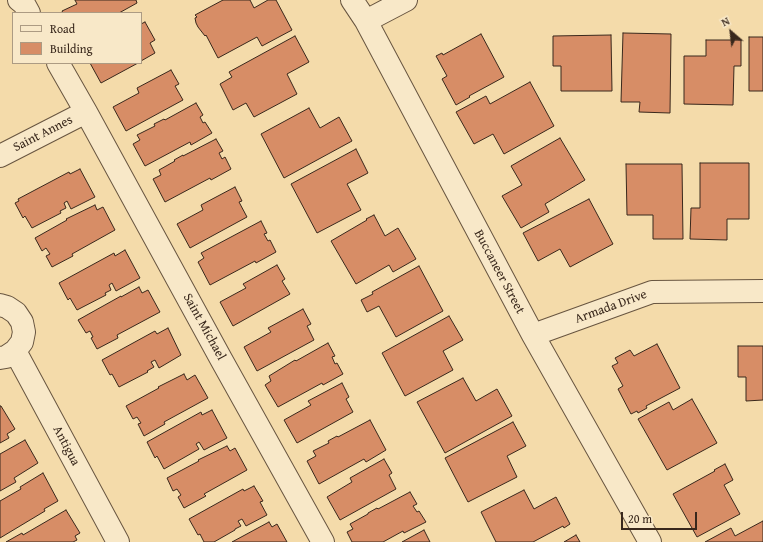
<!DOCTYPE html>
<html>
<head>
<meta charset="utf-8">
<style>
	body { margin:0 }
	#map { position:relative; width:763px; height:542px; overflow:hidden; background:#f4dbaa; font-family:"Gentium Book Plus",serif }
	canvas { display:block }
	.legend { position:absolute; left:12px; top:12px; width:130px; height:52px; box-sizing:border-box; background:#f8e8c8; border:1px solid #ac9b83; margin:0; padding:5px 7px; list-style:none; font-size:12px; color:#39281c }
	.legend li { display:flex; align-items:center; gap:8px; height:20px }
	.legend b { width:20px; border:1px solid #ac9b83 }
	.north { position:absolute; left:711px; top:12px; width:40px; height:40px; -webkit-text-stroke:3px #f8e8c8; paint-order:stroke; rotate:332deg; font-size:11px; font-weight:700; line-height:16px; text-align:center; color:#39281c }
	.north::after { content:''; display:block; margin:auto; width:14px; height:18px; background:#39281c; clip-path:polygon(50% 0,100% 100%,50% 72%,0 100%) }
	.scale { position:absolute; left:621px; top:512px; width:76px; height:18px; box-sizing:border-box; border:2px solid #39281c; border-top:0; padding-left:5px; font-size:12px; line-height:14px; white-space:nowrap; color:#39281c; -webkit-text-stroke:3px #f8e8c8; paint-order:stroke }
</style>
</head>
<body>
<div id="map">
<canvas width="763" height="542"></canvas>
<ul class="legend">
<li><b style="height:5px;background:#f8e8c8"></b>Road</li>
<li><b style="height:11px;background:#d78d66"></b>Building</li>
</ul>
<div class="north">N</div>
<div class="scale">20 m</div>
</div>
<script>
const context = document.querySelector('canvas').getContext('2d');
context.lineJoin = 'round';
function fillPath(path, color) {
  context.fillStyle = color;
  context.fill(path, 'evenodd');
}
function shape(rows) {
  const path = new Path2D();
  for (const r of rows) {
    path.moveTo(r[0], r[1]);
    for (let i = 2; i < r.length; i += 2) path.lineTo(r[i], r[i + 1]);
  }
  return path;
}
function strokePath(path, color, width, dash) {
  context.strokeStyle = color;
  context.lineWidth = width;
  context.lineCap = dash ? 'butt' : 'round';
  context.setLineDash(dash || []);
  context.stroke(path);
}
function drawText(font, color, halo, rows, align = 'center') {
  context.font = font + ' "Gentium Book Plus",serif';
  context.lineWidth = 3;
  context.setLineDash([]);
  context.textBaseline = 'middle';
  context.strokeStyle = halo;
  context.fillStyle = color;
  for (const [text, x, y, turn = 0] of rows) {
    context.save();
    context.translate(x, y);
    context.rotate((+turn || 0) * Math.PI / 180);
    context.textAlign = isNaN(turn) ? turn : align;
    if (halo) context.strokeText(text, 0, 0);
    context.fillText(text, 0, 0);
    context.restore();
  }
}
const building = shape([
	[75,0,136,0,137,3,119,13,63,13,62,11,77,4,75,0],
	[223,0,250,0,254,8,268,0,276,0,292,30,262,46,257,37,218,58,206,35,205,36,198,27,196,23,195,18,197,17,195,15,223,0],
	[145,22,155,40,150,43,155,53,141,61,141,24,145,22],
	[623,33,671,34,670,113,639,112,640,102,621,102,623,33],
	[481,34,504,77,469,96,470,97,456,105,442,79,447,76,436,56,442,53,443,55,481,34],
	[611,35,612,91,561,91,561,66,553,66,553,36,611,35],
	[295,36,309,62,287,74,297,94,254,117,246,103,233,110,220,84,232,77,229,72,295,36],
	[749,37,763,37,763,91,749,91,749,37],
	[706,40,741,40,741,66,734,66,733,105,684,104,684,56,706,56,706,40],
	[90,63,138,63,101,83,90,63],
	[171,70,179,84,175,86,183,100,126,131,113,107,139,93,137,88,171,70],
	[530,82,554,126,504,154,493,134,474,144,456,112,486,96,490,104,530,82],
	[196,103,203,115,200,117,203,123,205,122,212,133,191,145,190,142,145,166,133,144,140,140,137,135,155,126,154,124,164,119,165,120,196,103],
	[309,108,320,128,339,117,352,141,284,178,261,134,309,108],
	[560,138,585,180,545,204,549,212,521,228,502,196,522,185,511,166,560,138],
	[216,139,223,151,219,153,222,159,225,157,231,169,211,180,210,178,165,202,153,179,161,175,159,170,175,161,174,160,183,155,183,156,216,139],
	[356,149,368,173,347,184,361,210,317,233,291,184,356,149],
	[700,163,749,163,749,219,727,219,727,240,690,239,691,208,700,208,700,163],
	[626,164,682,164,683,239,653,239,653,215,627,215,626,164],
	[80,169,95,197,71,209,67,201,64,203,66,208,60,211,61,213,32,228,25,216,23,218,15,203,19,201,18,199,69,172,70,174,80,169],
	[235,187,242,201,239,202,247,217,190,248,177,224,203,210,201,205,235,187],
	[589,199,613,244,570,267,560,249,538,261,523,233,589,199],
	[95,205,97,210,103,207,115,230,72,254,73,256,52,267,46,256,50,254,46,248,42,251,35,238,67,220,66,219,95,205],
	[374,215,385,236,398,228,416,259,393,272,389,265,356,284,331,241,367,220,366,219,374,215],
	[261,221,267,233,264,234,268,241,270,240,276,252,256,263,255,261,210,285,198,262,204,258,201,253,261,221],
	[125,250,140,278,116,291,112,283,109,285,111,290,105,293,106,295,77,310,70,298,68,300,59,283,114,253,115,256,125,250],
	[277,265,285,279,282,281,290,294,233,326,220,302,246,288,243,284,277,265],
	[419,266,443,311,396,337,379,306,367,312,361,300,373,294,372,292,419,266],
	[139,287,142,293,148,290,160,312,117,335,118,338,97,349,91,338,93,337,90,331,86,333,78,320,121,296,121,297,139,287],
	[303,309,311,324,307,326,314,340,257,371,244,347,271,332,268,328,303,309],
	[449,316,463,340,443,351,453,370,405,396,382,353,449,316],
	[168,328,181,355,159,368,155,360,151,362,154,367,147,371,148,372,119,387,112,374,110,375,102,360,155,331,157,334,168,328],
	[328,343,335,356,332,357,335,364,337,363,343,374,323,385,322,383,278,407,265,385,271,381,269,376,295,360,296,361,328,343],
	[657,344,680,388,646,406,647,408,638,413,637,411,631,414,618,389,623,386,612,366,618,363,615,358,630,350,634,356,657,344],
	[738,346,763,346,763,400,746,401,746,377,738,377,738,346],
	[184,374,187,380,195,375,208,398,164,422,165,424,144,436,138,424,141,423,137,417,133,419,126,406,159,388,158,387,184,374],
	[463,378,476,401,497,389,512,416,445,453,417,402,463,378],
	[342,383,349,397,346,399,353,412,297,443,284,420,311,405,308,401,342,383],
	[692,399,717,443,667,470,638,419,669,402,673,410,692,399],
	[0,406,1,406,15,429,7,434,9,438,0,443,0,406],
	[212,410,227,438,204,450,199,442,196,444,199,449,164,469,157,456,155,458,147,442,201,412,202,415,212,410],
	[370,420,386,450,366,462,364,459,319,484,307,461,316,456,313,451,329,443,328,441,337,436,338,437,370,420],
	[513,422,526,446,507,456,517,477,468,502,445,458,513,422],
	[25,440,38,463,14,478,16,482,0,491,0,454,25,440],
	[227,446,230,451,235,448,247,470,204,494,206,496,184,508,178,497,181,495,177,489,173,491,167,478,199,461,198,460,227,446],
	[384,459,392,473,389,475,396,489,340,520,327,497,352,482,350,478,384,459],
	[725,464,733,480,724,485,740,514,697,537,673,494,715,471,714,470,725,464],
	[43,473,58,501,44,509,45,511,0,538,0,501,21,489,20,487,43,473],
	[254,486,263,501,260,502,267,515,246,526,242,519,238,521,241,526,235,529,235,530,214,542,204,542,200,534,198,535,189,519,243,489,244,491,254,486],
	[524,490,534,509,556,497,570,524,564,528,563,526,533,542,496,542,481,512,524,490],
	[410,492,417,504,413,506,417,512,419,511,426,522,404,533,403,531,383,542,352,542,347,532,353,529,350,524,368,514,368,513,377,508,378,509,410,492],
	[66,510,80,533,75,536,77,540,73,542,6,542,22,533,23,535,66,510],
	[763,521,763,542,705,542,731,528,735,536,763,521],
	[269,522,272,527,277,524,287,542,232,542,269,522],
	[424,530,430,542,402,542,424,530],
	[576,535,580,542,564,542,576,535]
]);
fillPath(building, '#d78d66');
strokePath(building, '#39281c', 1);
const minor = shape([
	[19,0,24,4,29,13],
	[352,0,366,21,533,335,650,542],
	[366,21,406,0],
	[58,63,86,112,221,359,323,542],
	[0,156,86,112],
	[0,305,7,307,16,313,22,322,24,332,22,342,15,351,6,357,0,358],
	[533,335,652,292,763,291],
	[15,351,118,542]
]);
strokePath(minor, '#685540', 24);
strokePath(minor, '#f8e8c8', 22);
drawText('13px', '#39281c', '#f8e8c8', [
	["Saint Annes",43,134,-27],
	["Buccaneer Street",499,272,62],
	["Armada Drive",611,307,-20],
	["Saint Michael",204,327,61],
	["Antigua",66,446,62]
]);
</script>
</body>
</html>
